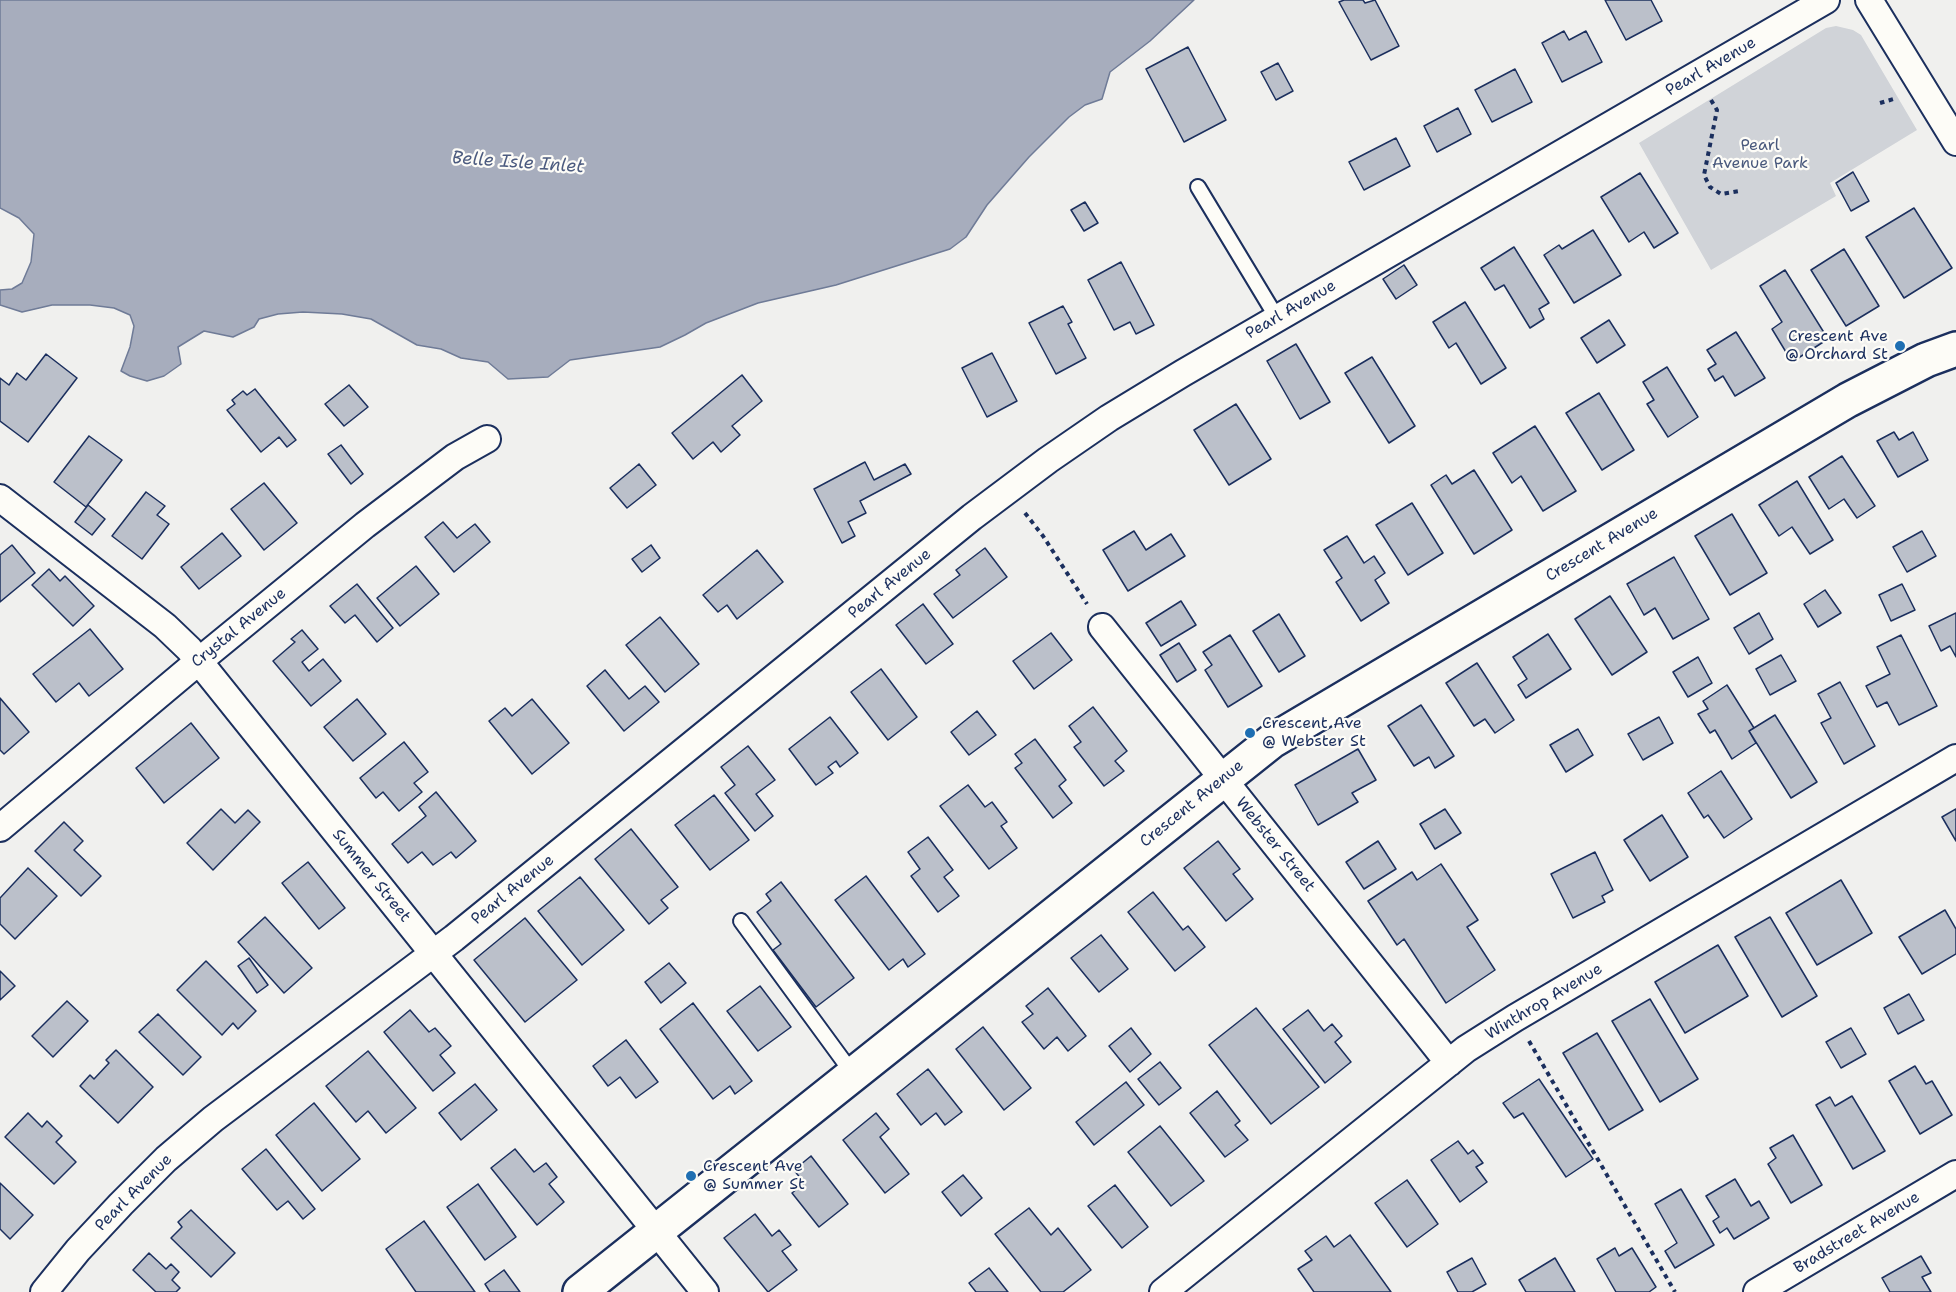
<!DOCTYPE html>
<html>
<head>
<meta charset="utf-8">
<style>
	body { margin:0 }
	canvas { display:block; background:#f0f0ee }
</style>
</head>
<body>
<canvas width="1956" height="1292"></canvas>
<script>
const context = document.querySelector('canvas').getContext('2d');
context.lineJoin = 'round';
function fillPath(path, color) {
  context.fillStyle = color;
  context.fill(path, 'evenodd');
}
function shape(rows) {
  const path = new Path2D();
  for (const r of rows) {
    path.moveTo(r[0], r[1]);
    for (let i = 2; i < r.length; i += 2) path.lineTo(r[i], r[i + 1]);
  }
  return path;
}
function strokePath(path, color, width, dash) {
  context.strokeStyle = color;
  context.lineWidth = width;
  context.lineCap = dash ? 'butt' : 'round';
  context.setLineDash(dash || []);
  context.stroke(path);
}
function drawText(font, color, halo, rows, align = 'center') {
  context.font = font + ' "Shantell Sans",sans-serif';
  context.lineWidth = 4.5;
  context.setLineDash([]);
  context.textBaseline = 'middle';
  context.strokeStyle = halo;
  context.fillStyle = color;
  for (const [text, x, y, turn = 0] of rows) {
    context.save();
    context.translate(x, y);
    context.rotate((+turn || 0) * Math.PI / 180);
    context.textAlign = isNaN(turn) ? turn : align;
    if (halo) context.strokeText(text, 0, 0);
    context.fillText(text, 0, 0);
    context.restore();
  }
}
fillPath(shape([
	[1836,26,1853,30,1861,35,1917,130,1830,183,1836,196,1711,270,1639,143,1826,28]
]), '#d0d3d8');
const water = shape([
	[0,0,1194,0,1150,41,1110,72,1102,99,1085,105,1069,117,1029,157,987,205,966,237,950,249,836,285,758,303,706,323,685,335,660,347,570,360,548,377,508,379,488,362,461,358,441,349,417,345,371,319,342,314,303,312,278,314,259,319,254,327,233,337,204,331,178,347,181,364,164,376,147,381,130,376,121,371,130,347,134,326,130,315,114,308,90,305,52,305,22,312,0,305,0,290,12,289,22,283,31,262,34,234,19,218,0,208,0,0]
]);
fillPath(water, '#a7adbd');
strokePath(water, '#6f7b97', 1.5);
const building = shape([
	[1344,0,1363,0,1365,3,1375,0,1399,46,1371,60,1339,2,1344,0],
	[1605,0,1651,0,1662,21,1626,40,1605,0],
	[1564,31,1569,40,1586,31,1602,62,1562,82,1542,43,1564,31],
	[1188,47,1226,120,1184,142,1146,69,1188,47],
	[1278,63,1293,91,1276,100,1261,72,1278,63],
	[1515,69,1532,102,1492,122,1475,90,1515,69],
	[1458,108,1471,134,1437,152,1424,126,1458,108],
	[1396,138,1410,166,1364,190,1349,162,1396,138],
	[1853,172,1869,201,1851,211,1836,183,1853,172],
	[1640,173,1678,233,1654,248,1644,232,1629,242,1601,197,1640,173],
	[1085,202,1098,223,1084,231,1071,210,1085,202],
	[1914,208,1952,268,1904,298,1866,237,1914,208],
	[1593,230,1621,275,1574,303,1544,255,1559,245,1562,249,1593,230],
	[1514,247,1549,303,1539,309,1544,319,1530,328,1504,285,1495,290,1481,268,1514,247],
	[1844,249,1879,306,1846,326,1811,270,1844,249],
	[1121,262,1154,325,1136,334,1130,322,1114,330,1088,280,1121,262],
	[1404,265,1417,285,1396,299,1383,279,1404,265],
	[1785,270,1828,339,1792,362,1772,329,1782,322,1760,286,1785,270],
	[1465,302,1506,368,1481,384,1456,343,1449,348,1433,322,1465,302],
	[1063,306,1072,322,1068,324,1086,358,1056,374,1029,323,1063,306],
	[1609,320,1625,345,1597,363,1581,338,1609,320],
	[1736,332,1765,378,1735,396,1723,376,1715,381,1708,369,1716,364,1707,350,1736,332],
	[1296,344,1330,402,1300,419,1267,361,1296,344],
	[992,353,1017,401,987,417,962,368,992,353],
	[46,354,77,378,28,442,0,421,0,378,9,385,17,373,26,380,46,354],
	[1372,357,1415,426,1389,443,1345,373,1372,357],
	[1667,367,1698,417,1668,437,1647,404,1654,400,1643,382,1667,367],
	[742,375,762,401,732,426,740,435,721,452,713,442,693,459,672,433,742,375],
	[349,385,368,407,344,426,325,404,349,385],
	[255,389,296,440,287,447,279,437,261,452,227,410,235,404,232,400,243,391,247,395,255,389],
	[1599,393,1634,450,1602,470,1566,413,1599,393],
	[1236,404,1271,459,1229,485,1194,430,1236,404],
	[1535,426,1576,491,1543,511,1521,476,1512,483,1493,453,1535,426],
	[1894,432,1899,440,1913,432,1928,460,1898,477,1877,441,1894,432],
	[89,436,122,460,86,507,54,482,89,436],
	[341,445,363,474,351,484,328,454,341,445],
	[1842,456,1875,506,1857,518,1844,499,1829,509,1809,477,1842,456],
	[865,462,874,480,905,464,911,474,860,501,866,513,848,522,855,536,842,543,814,489,865,462],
	[639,464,656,485,627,508,610,488,639,464],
	[1474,470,1512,530,1474,554,1431,485,1446,475,1452,484,1474,470],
	[1797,481,1833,540,1810,554,1792,527,1779,536,1759,505,1797,481],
	[264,483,297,523,264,550,231,509,264,483],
	[146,492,165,506,157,515,169,524,142,559,112,536,146,492],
	[1412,503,1443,553,1408,575,1376,525,1412,503],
	[88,505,105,519,92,535,75,522,88,505],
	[1732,514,1767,573,1730,595,1695,536,1732,514],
	[443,522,457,538,475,524,490,542,454,572,425,537,443,522],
	[1134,531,1146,550,1171,534,1185,556,1128,591,1103,550,1134,531],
	[1922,531,1936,556,1907,572,1893,547,1922,531],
	[222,533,241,556,199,589,181,567,222,533],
	[1347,536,1364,563,1374,556,1385,573,1375,580,1389,603,1361,621,1336,582,1342,578,1324,550,1347,536],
	[12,545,35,573,0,602,0,555,12,545],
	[651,545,660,558,642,572,632,559,651,545],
	[985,548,1007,577,953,618,934,594,960,575,956,570,985,548],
	[757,550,783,582,737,619,727,605,718,612,703,595,757,550],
	[1674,557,1709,619,1673,639,1655,608,1644,615,1627,584,1674,557],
	[416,566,439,594,400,626,377,598,416,566],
	[49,569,60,581,65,576,94,606,73,626,32,585,49,569],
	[357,584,393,628,377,642,355,615,345,623,330,606,357,584],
	[1902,584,1915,610,1891,621,1879,595,1902,584],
	[1825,590,1841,613,1818,627,1804,604,1825,590],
	[1610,596,1647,652,1612,675,1575,619,1610,596],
	[1181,601,1196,625,1161,646,1146,623,1181,601],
	[923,604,953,644,926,664,896,625,923,604],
	[1759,613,1773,639,1749,654,1734,628,1759,613],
	[1956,613,1956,657,1950,646,1941,651,1929,626,1956,613],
	[1279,614,1305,656,1279,672,1253,631,1279,614],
	[660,617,699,664,665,692,626,645,660,617],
	[90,629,123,669,89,696,79,683,56,702,33,674,90,629],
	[302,630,318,649,302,662,309,671,323,659,341,681,311,706,273,661,295,642,291,639,302,630],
	[1051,633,1072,660,1034,689,1013,661,1051,633],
	[1548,634,1571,669,1526,698,1518,685,1527,679,1513,657,1548,634],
	[1230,635,1262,686,1228,707,1205,670,1212,665,1203,652,1230,635],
	[1901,635,1937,706,1899,725,1887,702,1877,707,1866,686,1890,674,1877,647,1901,635],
	[1179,643,1196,670,1177,682,1160,655,1179,643],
	[1781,655,1796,681,1770,695,1756,669,1781,655],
	[1698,657,1712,683,1688,697,1673,672,1698,657],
	[1477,663,1514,720,1495,733,1485,719,1474,726,1446,683,1477,663],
	[881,669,917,717,888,740,851,692,881,669],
	[605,670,629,699,645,686,659,702,624,731,587,686,605,670],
	[1840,682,1875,746,1844,764,1821,723,1831,718,1818,694,1840,682],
	[1727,685,1754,728,1749,731,1756,743,1732,759,1715,730,1710,733,1698,714,1708,709,1703,701,1727,685],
	[0,698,29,732,4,754,0,750,0,698],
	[357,699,386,734,353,761,324,727,357,699],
	[532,699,569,743,532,774,489,721,505,708,512,716,532,699],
	[1421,705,1454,756,1435,768,1429,757,1414,766,1388,726,1421,705],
	[1093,707,1127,751,1115,761,1124,771,1104,786,1074,747,1081,742,1069,726,1093,707],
	[977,711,996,735,969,755,951,732,977,711],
	[1775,715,1817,782,1791,798,1749,731,1775,715],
	[830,717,858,753,840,767,836,761,828,767,833,773,816,785,789,749,830,717],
	[1659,717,1673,743,1643,760,1628,734,1659,717],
	[191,723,219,758,164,803,136,768,191,723],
	[1578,729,1593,755,1566,772,1550,745,1578,729],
	[1035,739,1066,780,1059,786,1072,803,1053,818,1015,768,1022,763,1015,754,1035,739],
	[404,742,428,772,414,783,422,792,399,811,383,792,376,798,360,778,404,742],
	[748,746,775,780,756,794,773,816,755,831,725,793,735,785,721,767,748,746],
	[1358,749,1376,780,1352,793,1358,802,1318,825,1295,785,1358,749],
	[1721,771,1752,819,1724,838,1708,815,1704,818,1688,793,1721,771],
	[968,785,985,807,992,802,1007,822,1001,826,1017,848,989,869,940,806,968,785],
	[436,792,476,841,456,858,451,852,433,865,422,852,408,863,392,844,426,816,419,807,436,792],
	[714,795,749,840,710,870,675,825,714,795],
	[221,809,235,823,248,810,260,822,213,870,187,843,221,809],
	[1445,809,1461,833,1435,849,1420,824,1445,809],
	[1956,809,1956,841,1942,817,1956,809],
	[1662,815,1688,857,1650,881,1624,840,1662,815],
	[64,822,83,841,74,850,101,876,81,896,35,851,64,822],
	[631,829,678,887,661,900,668,908,649,924,595,859,631,829],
	[928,837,953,870,944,877,959,896,938,912,911,876,920,869,908,852,928,837],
	[1218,841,1240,869,1233,874,1253,899,1226,921,1184,868,1218,841],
	[1378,841,1396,869,1364,889,1346,862,1378,841],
	[1595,852,1613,890,1602,896,1605,902,1573,918,1551,874,1595,852],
	[308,862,345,908,319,929,282,883,308,862],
	[1441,864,1478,920,1467,927,1495,970,1446,1003,1404,939,1397,945,1368,901,1412,872,1417,880,1441,864],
	[28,868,57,896,15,939,0,924,0,898,28,868],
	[866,876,925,954,908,967,903,959,889,970,835,900,866,876],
	[580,877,624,930,582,965,538,911,580,877],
	[1841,880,1872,933,1817,965,1786,913,1841,880],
	[781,882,854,978,816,1007,773,950,781,944,757,912,771,901,766,894,781,882],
	[1153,892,1183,930,1188,926,1205,947,1175,971,1128,912,1153,892],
	[1945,910,1956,929,1956,954,1922,974,1899,937,1945,910],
	[265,917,312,968,284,993,238,942,265,917],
	[1770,917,1817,996,1782,1017,1735,937,1770,917],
	[525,918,577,980,525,1022,474,960,525,918],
	[1101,935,1128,969,1099,992,1071,958,1101,935],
	[1718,945,1748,996,1685,1033,1655,982,1718,945],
	[249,958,268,985,257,993,238,966,249,958],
	[206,961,256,1011,238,1029,233,1023,222,1035,177,990,206,961],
	[669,963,686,983,661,1003,645,982,669,963],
	[0,971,15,986,0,1000,0,971],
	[760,986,791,1027,758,1051,727,1011,760,986],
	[1048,988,1086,1036,1068,1051,1057,1037,1044,1049,1022,1022,1033,1014,1026,1006,1048,988],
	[1909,994,1924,1020,1898,1034,1884,1008,1909,994],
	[1650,999,1698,1079,1660,1102,1612,1021,1650,999],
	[67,1001,88,1021,53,1057,32,1036,67,1001],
	[693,1003,752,1081,735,1094,730,1086,713,1099,660,1029,693,1003],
	[1256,1008,1319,1087,1271,1124,1209,1045,1256,1008],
	[410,1010,429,1032,435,1028,451,1046,440,1055,455,1073,433,1091,384,1032,410,1010],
	[1308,1010,1324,1031,1332,1024,1342,1036,1335,1042,1351,1062,1325,1083,1283,1029,1308,1010],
	[158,1014,201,1057,183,1075,139,1032,158,1014],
	[983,1027,1031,1088,1004,1110,956,1049,983,1027],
	[1131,1028,1151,1054,1130,1072,1109,1046,1131,1028],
	[1851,1028,1866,1054,1841,1068,1826,1042,1851,1028],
	[1597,1033,1643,1110,1609,1130,1563,1053,1597,1033],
	[626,1040,658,1082,636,1098,620,1077,608,1086,593,1066,626,1040],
	[116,1050,153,1087,118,1123,80,1086,90,1075,94,1079,109,1063,106,1060,116,1050],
	[368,1051,416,1108,386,1133,368,1111,356,1122,326,1086,368,1051],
	[1160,1062,1181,1088,1159,1105,1138,1079,1160,1062],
	[1915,1066,1926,1084,1932,1081,1952,1115,1920,1134,1889,1081,1915,1066],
	[928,1069,962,1112,945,1125,936,1113,921,1125,897,1094,928,1069],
	[1539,1079,1593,1159,1566,1177,1523,1113,1514,1118,1503,1103,1539,1079],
	[1126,1082,1144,1105,1094,1145,1076,1122,1126,1082],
	[475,1084,497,1110,461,1140,439,1113,475,1084],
	[1217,1091,1240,1121,1235,1125,1248,1140,1225,1157,1190,1113,1217,1091],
	[1852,1096,1885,1151,1853,1169,1816,1105,1830,1097,1835,1106,1852,1096],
	[314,1103,360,1159,322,1191,276,1135,314,1103],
	[28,1113,42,1127,47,1121,62,1136,56,1142,76,1162,54,1184,5,1137,28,1113],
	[876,1113,889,1129,880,1137,909,1174,885,1193,843,1140,876,1113],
	[1160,1126,1204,1181,1171,1206,1128,1152,1160,1126],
	[1793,1135,1822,1185,1791,1203,1768,1164,1776,1158,1770,1148,1793,1135],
	[1458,1141,1468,1154,1473,1150,1483,1163,1476,1167,1487,1182,1460,1202,1431,1160,1458,1141],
	[266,1149,315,1209,303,1219,288,1201,277,1210,242,1169,266,1149],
	[515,1149,534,1172,546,1163,557,1177,549,1184,564,1202,537,1225,491,1168,515,1149],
	[811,1156,848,1204,819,1227,792,1193,804,1183,794,1170,811,1156],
	[963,1175,982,1198,961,1216,942,1192,963,1175],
	[1735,1179,1751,1206,1759,1201,1769,1218,1734,1239,1727,1228,1720,1233,1713,1221,1719,1217,1706,1196,1735,1179],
	[1407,1180,1438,1224,1407,1247,1375,1203,1407,1180],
	[0,1183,33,1215,10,1239,0,1229,0,1183],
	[478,1184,516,1237,485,1260,447,1207,478,1184],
	[1115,1185,1148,1227,1122,1248,1088,1206,1115,1185],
	[1681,1189,1714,1245,1675,1268,1665,1251,1677,1243,1655,1204,1681,1189],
	[1029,1208,1051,1235,1058,1228,1091,1270,1063,1292,1041,1292,995,1234,1029,1208],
	[191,1210,235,1253,211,1277,171,1238,182,1227,178,1222,191,1210],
	[755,1214,772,1236,779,1230,791,1245,782,1251,797,1270,768,1292,724,1238,755,1214],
	[424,1221,475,1292,416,1292,386,1249,424,1221],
	[1350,1235,1391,1292,1314,1292,1298,1269,1312,1260,1305,1251,1326,1236,1334,1247,1350,1235],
	[1615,1248,1619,1256,1632,1248,1656,1287,1649,1292,1616,1292,1597,1259,1615,1248],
	[149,1253,166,1269,171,1264,179,1272,172,1280,180,1288,176,1292,156,1292,133,1270,149,1253],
	[1921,1256,1931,1273,1922,1277,1931,1292,1890,1292,1882,1278,1921,1256],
	[1472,1258,1486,1284,1472,1292,1458,1292,1447,1272,1472,1258],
	[1555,1258,1575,1292,1526,1292,1519,1280,1555,1258],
	[989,1268,1008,1292,976,1292,969,1283,989,1268],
	[504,1270,520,1292,490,1292,485,1284,504,1270]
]);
fillPath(building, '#bbc0ca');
strokePath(building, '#1b2f5e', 1.5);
const lane = shape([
	[1198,187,1277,318],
	[741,921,853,1074]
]);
const street = shape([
	[1869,0,1956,142],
	[0,498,165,626,189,649,705,1292],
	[1102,627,1449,1063],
	[0,828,199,661,365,525,455,457,487,439],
	[44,1292,78,1250,121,1204,166,1159,213,1119,454,938,972,517,1048,460,1109,418,1183,373,1826,0],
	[1163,1292,1466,1049,1515,1018,1956,758],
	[1757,1292,1956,1174]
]);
const secondary = shape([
	[580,1292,1272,741,1848,400,1926,360,1956,349]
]);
strokePath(lane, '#1b2f5e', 18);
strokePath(street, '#1b2f5e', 30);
strokePath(secondary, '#1b2f5e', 38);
strokePath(shape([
	[1711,100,1717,110,1704,175,1710,187,1721,194,1739,191],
	[1880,103,1897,98],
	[1025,513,1043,536,1087,604],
	[1529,1041,1675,1292]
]), '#1b2f5e', 4, [4.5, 4.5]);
strokePath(lane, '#fdfcf7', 14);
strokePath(street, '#fdfcf7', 26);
strokePath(secondary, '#fdfcf7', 33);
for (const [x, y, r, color] of [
	[1900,346,6,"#1f6fb2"],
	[1250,733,6,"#1f6fb2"],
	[691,1176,6,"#1f6fb2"]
]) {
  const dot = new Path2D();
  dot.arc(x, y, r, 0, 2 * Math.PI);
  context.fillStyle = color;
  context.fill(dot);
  strokePath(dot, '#fdfcf7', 2);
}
drawText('16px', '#1b2f5e', '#fdfcf7', [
	["Pearl Avenue",1711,67,-30],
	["Pearl Avenue",1291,310,-30],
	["Crescent Avenue",1602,545,-31],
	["Pearl Avenue",890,584,-39],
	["Crystal Avenue",239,628,-39],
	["Crescent Avenue",1192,804,-39],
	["Webster Street",1275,845,51],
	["Summer Street",371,876,51],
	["Pearl Avenue",513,890,-39],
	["Winthrop Avenue",1544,1002,-31],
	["Pearl Avenue",134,1193,-45],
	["Bradstreet Avenue",1857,1233,-31]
]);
drawText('16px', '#48587c', '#fdfcf7', [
	["Pearl",1760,146],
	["Avenue Park",1760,164]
]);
drawText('16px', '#1b2f5e', '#fdfcf7', [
	["Crescent Ave",1888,337,"right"],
	["@ Orchard St",1888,355,"right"],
	["Crescent Ave",1262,724],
	["@ Webster St",1262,742],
	["Crescent Ave",703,1167],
	["@ Summer St",703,1185]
], 'left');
drawText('italic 18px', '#4c5b7f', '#fdfcf7', [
	["Belle Isle Inlet",518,163,4]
]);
</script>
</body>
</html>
